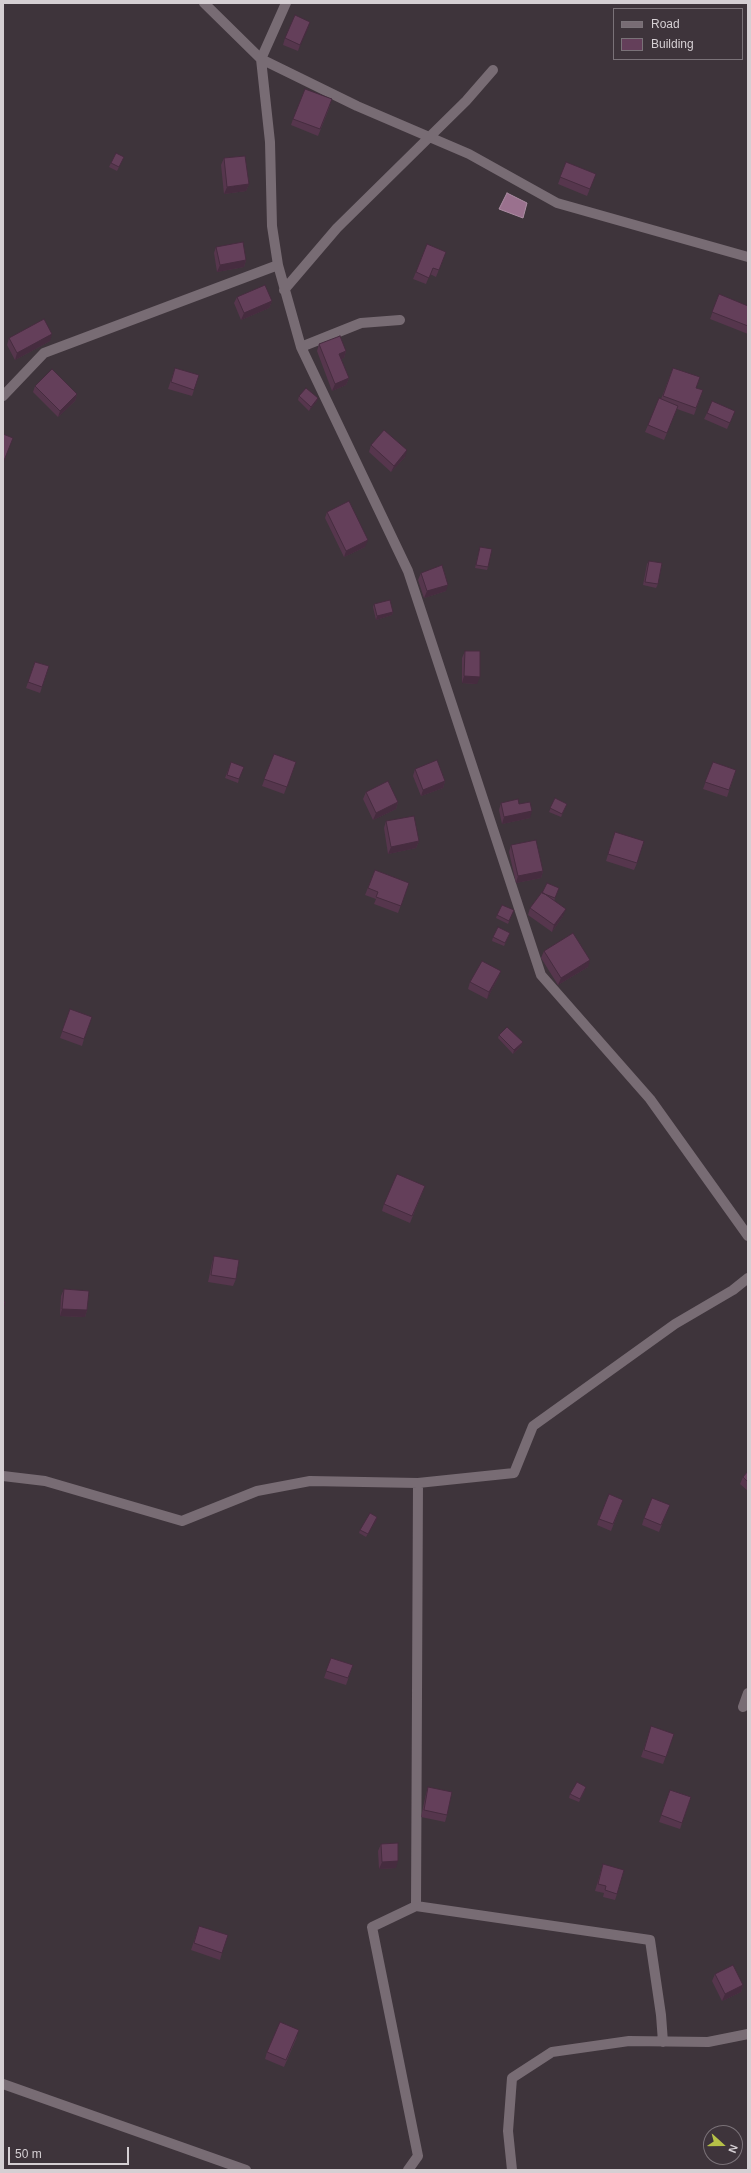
<!DOCTYPE html>
<html>
<head>
<meta charset="utf-8">
<style>
	body { margin:0 }
	#map { position:relative; width:751px; height:2173px; overflow:hidden; background:#3e343b; font-family:Helvetica,sans-serif }
	canvas { display:block }
	.frame { position:absolute; inset:0; border:4px solid #d5cfd3; pointer-events:none }
	.legend { position:absolute; left:613px; top:8px; width:130px; height:52px; box-sizing:border-box; background:#3e343b; border:1px solid #7a7278; margin:0; padding:5px 7px; list-style:none; font-size:12px; color:#d5cfd3 }
	.legend li { display:flex; align-items:center; gap:8px; height:20px }
	.legend b { width:20px; border:1px solid #7a7278 }
	.north { position:absolute; left:703px; top:2125px; width:40px; height:40px; box-sizing:border-box; background:#3e343b; border:1px solid #7a7278; border-radius:50%; rotate:111deg; font-size:11px; font-weight:700; line-height:16px; text-align:center; color:#d5cfd3 }
	.north::after { content:''; display:block; margin:auto; width:14px; height:18px; background:#b6c148; clip-path:polygon(50% 0,100% 100%,50% 72%,0 100%) }
	.scale { position:absolute; left:8px; top:2147px; width:121px; height:18px; box-sizing:border-box; border:2px solid #d5cfd3; border-top:0; padding-left:5px; font-size:12px; line-height:14px; white-space:nowrap; color:#d5cfd3; -webkit-text-stroke:3px #3e343b; paint-order:stroke }
</style>
</head>
<body>
<div id="map">
<canvas width="751" height="2173"></canvas>
<div class="frame"></div>
<ul class="legend">
<li><b style="height:5px;background:#786c74"></b>Road</li>
<li><b style="height:11px;background:#643f5a"></b>Building</li>
</ul>
<div class="north">N</div>
<div class="scale">50 m</div>
</div>
<script>
const context = document.querySelector('canvas').getContext('2d');
context.lineJoin = 'round';
function fillPath(path, color) {
  context.fillStyle = color;
  context.fill(path, 'evenodd');
}
function shape(rows) {
  const path = new Path2D();
  for (const r of rows) {
    path.moveTo(r[0], r[1]);
    for (let i = 2; i < r.length; i += 2) path.lineTo(r[i], r[i + 1]);
  }
  return path;
}
function strokePath(path, color, width, dash) {
  context.strokeStyle = color;
  context.lineWidth = width;
  context.lineCap = dash ? 'butt' : 'round';
  context.setLineDash(dash || []);
  context.stroke(path);
}
const water = shape([
	[507,193,527,203,523,218,499,209,507,193]
]);
fillPath(water, '#9a718e');
strokePath(water, '#ac8da3', 1);
strokePath(shape([
	[204,3,261,59,357,106,469,154,557,203,748,257],
	[278,265,272,226,270,142,261,59,286,3],
	[284,290,337,228,466,101,493,70],
	[301,347,361,323,400,320],
	[3,396,44,353,278,265,301,347,408,571,541,975,650,1099,748,1236],
	[3,1476,45,1481,182,1521,257,1491,310,1481,418,1483,514,1473,533,1426,675,1324,733,1290,748,1278],
	[743,1707,748,1693],
	[416,1906,650,1940,661,2015,663,2042],
	[3,2084,246,2170],
	[408,2170,418,2156,372,1927,416,1906,418,1483],
	[512,2170,508,2131,512,2078,552,2052,629,2041,708,2042,748,2034]
]), '#786c74', 10);
fillPath(shape([
	[310,22,298,51,283,45,285,38],
	[330,106,318,136,291,125,293,119],
	[124,157,117,171,109,167,111,163],
	[224,158,249,184,246,191,224,194,221,165],
	[566,162,596,174,587,196,558,184],
	[216,247,246,260,244,267,217,272,214,253],
	[446,252,436,277,430,274,426,284,413,279,416,272],
	[719,294,748,306,748,334,710,319],
	[237,297,272,301,269,308,241,320,234,303],
	[9,338,50,341,15,360,7,345],
	[319,344,346,351,344,358,341,359,349,378,346,385,332,391,317,351],
	[175,368,194,390,192,396,168,389],
	[673,368,696,388,703,390,694,415,677,409,664,440,645,432,648,425,661,399],
	[35,386,77,394,75,401,58,417,33,392],
	[299,396,318,398,317,401,309,411,298,400],
	[735,411,727,429,704,419,707,413],
	[371,445,405,457,391,472,369,452],
	[327,512,365,547,344,557,325,518],
	[480,547,488,567,487,570,475,568],
	[649,561,658,584,656,588,643,585,647,564],
	[421,573,446,591,424,598,418,580],
	[374,604,393,612,392,615,376,620,373,607],
	[465,651,477,684,462,683,462,658],
	[35,662,49,666,40,693,26,688],
	[274,754,296,762,284,794,262,786],
	[231,762,239,779,238,783,225,778],
	[713,762,736,770,727,797,703,789],
	[415,769,445,781,443,788,421,796,413,776],
	[366,792,398,802,396,809,373,820,363,799],
	[555,798,567,804,561,817,549,812],
	[501,803,519,804,530,818,502,824,499,810],
	[386,821,419,841,416,848,388,854,384,828],
	[613,838,637,863,634,870,606,861],
	[511,845,543,871,541,878,516,883,509,852],
	[375,870,409,883,398,913,374,904,376,899,365,895],
	[559,888,554,901,563,916,552,932,528,915,530,908,543,892],
	[514,910,508,924,496,918,497,915],
	[510,933,504,946,492,941,493,937],
	[544,951,588,967,558,985,541,958],
	[501,971,498,978,487,999,468,989,470,982],
	[70,1009,84,1039,82,1046,60,1038],
	[499,1035,523,1042,521,1046,513,1054,498,1038],
	[425,1186,410,1223,382,1211,384,1204],
	[214,1256,236,1279,233,1286,208,1282,212,1263],
	[64,1289,87,1310,85,1317,60,1316,61,1296],
	[748,1471,748,1491,740,1484,743,1477],
	[623,1500,611,1531,597,1525,599,1519],
	[667,1512,659,1532,642,1525,644,1518],
	[377,1517,376,1521,366,1537,359,1533,360,1530],
	[331,1658,353,1665,346,1685,324,1678],
	[649,1733,674,1734,663,1764,641,1757],
	[428,1787,447,1815,445,1822,421,1817,426,1794],
	[585,1790,579,1802,569,1798,570,1794],
	[670,1790,691,1797,680,1829,659,1822],
	[381,1844,396,1868,379,1869,378,1851],
	[603,1864,617,1894,615,1900,603,1897,604,1893,595,1891],
	[199,1926,222,1953,220,1960,191,1950],
	[715,1974,743,1985,741,1992,722,2001,712,1981],
	[297,2037,284,2067,265,2059,267,2052]
]), '#56364d');
fillPath(shape([
	[310,22,308,29,298,51,300,45],
	[249,184,246,191,224,194,227,187],
	[246,260,244,267,217,272,220,265],
	[272,301,269,308,241,320,244,313],
	[52,334,50,341,15,360,17,353],
	[346,351,344,358,337,361,339,354],
	[349,378,346,385,332,391,335,384],
	[77,394,75,401,58,417,60,411],
	[318,398,317,401,309,411,311,407],
	[407,450,405,457,391,472,394,466],
	[368,540,365,547,344,557,346,551],
	[448,585,446,591,424,598,427,591],
	[393,612,392,615,376,620,377,616],
	[464,676,480,677,477,684,462,683],
	[445,781,443,788,421,796,423,790],
	[398,802,396,809,373,820,376,813],
	[532,811,530,818,502,824,504,817],
	[419,841,416,848,388,854,391,847],
	[543,871,541,878,516,883,518,876],
	[566,909,563,916,552,932,554,925],
	[590,960,588,967,558,985,561,978],
	[501,971,498,978,487,999,489,992],
	[523,1042,521,1046,513,1054,514,1050],
	[62,1309,87,1310,85,1317,60,1316],
	[377,1517,376,1521,366,1537,368,1534],
	[398,1861,396,1868,379,1869,382,1862],
	[743,1985,741,1992,722,2001,725,1994]
]), '#462c3f');
const building = shape([
	[295,15,310,22,300,45,285,38,295,15],
	[305,89,332,99,320,129,293,119,305,89],
	[116,153,124,157,119,167,111,163,116,153],
	[245,156,249,184,227,187,224,158,245,156],
	[566,162,596,174,590,189,560,177,566,162],
	[243,242,246,260,220,265,216,247,243,242],
	[427,244,446,252,439,270,433,268,429,278,416,272,427,244],
	[265,285,272,301,244,313,237,297,265,285],
	[719,294,748,306,748,326,712,312,719,294],
	[44,319,52,334,17,353,9,338,44,319],
	[340,336,346,351,339,354,349,378,335,384,319,344,340,336],
	[175,368,199,375,194,390,171,382,175,368],
	[673,368,700,377,696,388,703,390,696,408,663,396,673,368],
	[52,369,77,394,60,411,35,386,52,369],
	[306,388,318,398,311,407,299,396,306,388],
	[659,398,678,406,667,433,648,425,659,398],
	[712,401,735,411,730,423,707,413,712,401],
	[384,430,407,450,394,466,371,445,384,430],
	[3,434,13,438,3,463,3,434],
	[349,501,368,540,346,551,327,512,349,501],
	[480,547,492,549,488,567,476,565,480,547],
	[649,561,662,563,658,584,645,582,649,561],
	[442,565,448,585,427,591,421,573,442,565],
	[390,600,393,612,377,616,374,604,390,600],
	[465,651,480,651,480,677,464,676,465,651],
	[35,662,49,666,42,687,28,682,35,662],
	[274,754,296,762,287,787,264,779,274,754],
	[437,760,445,781,423,790,415,769,437,760],
	[231,762,244,767,239,779,227,775,231,762],
	[713,762,736,770,729,790,705,782,713,762],
	[388,781,398,802,376,813,366,792,388,781],
	[555,798,567,804,562,814,550,808,555,798],
	[518,799,519,804,530,802,532,811,504,817,501,803,518,799],
	[414,816,419,841,391,847,386,821,414,816],
	[615,832,644,841,637,863,608,854,615,832],
	[536,840,543,871,518,876,511,845,536,840],
	[375,870,409,883,401,906,376,897,378,892,368,888,375,870],
	[547,883,559,888,555,898,542,893,547,883],
	[542,892,566,909,554,925,530,908,542,892],
	[502,905,514,910,509,921,497,915,502,905],
	[498,927,510,933,505,943,493,937,498,927],
	[573,933,590,960,561,978,544,951,573,933],
	[482,961,501,971,489,992,470,982,482,961],
	[70,1009,92,1017,84,1039,62,1031,70,1009],
	[507,1027,523,1042,514,1050,499,1035,507,1027],
	[397,1174,425,1186,412,1216,384,1204,397,1174],
	[214,1256,239,1260,236,1279,211,1275,214,1256],
	[64,1289,89,1291,87,1310,62,1309,64,1289],
	[3,1301,5,1302,3,1308,3,1301],
	[748,1471,748,1482,743,1477,748,1471],
	[609,1494,623,1500,613,1524,599,1519,609,1494],
	[652,1498,670,1505,661,1525,644,1518,652,1498],
	[370,1513,377,1517,368,1534,360,1530,370,1513],
	[331,1658,353,1665,348,1678,326,1671,331,1658],
	[651,1726,674,1734,666,1757,644,1750,651,1726],
	[577,1782,586,1787,580,1799,570,1794,577,1782],
	[428,1787,452,1792,447,1815,424,1810,428,1787],
	[670,1790,691,1797,682,1823,661,1815,670,1790],
	[398,1843,398,1861,382,1862,381,1844,398,1843],
	[603,1864,624,1870,617,1894,605,1890,606,1886,598,1884,603,1864],
	[199,1926,228,1935,222,1953,194,1943,199,1926],
	[733,1965,743,1985,725,1994,715,1974,733,1965],
	[280,2022,299,2030,286,2060,267,2052,280,2022]
]);
fillPath(building, '#643f5a');
strokePath(building, '#462c3f', 1);
</script>
</body>
</html>
